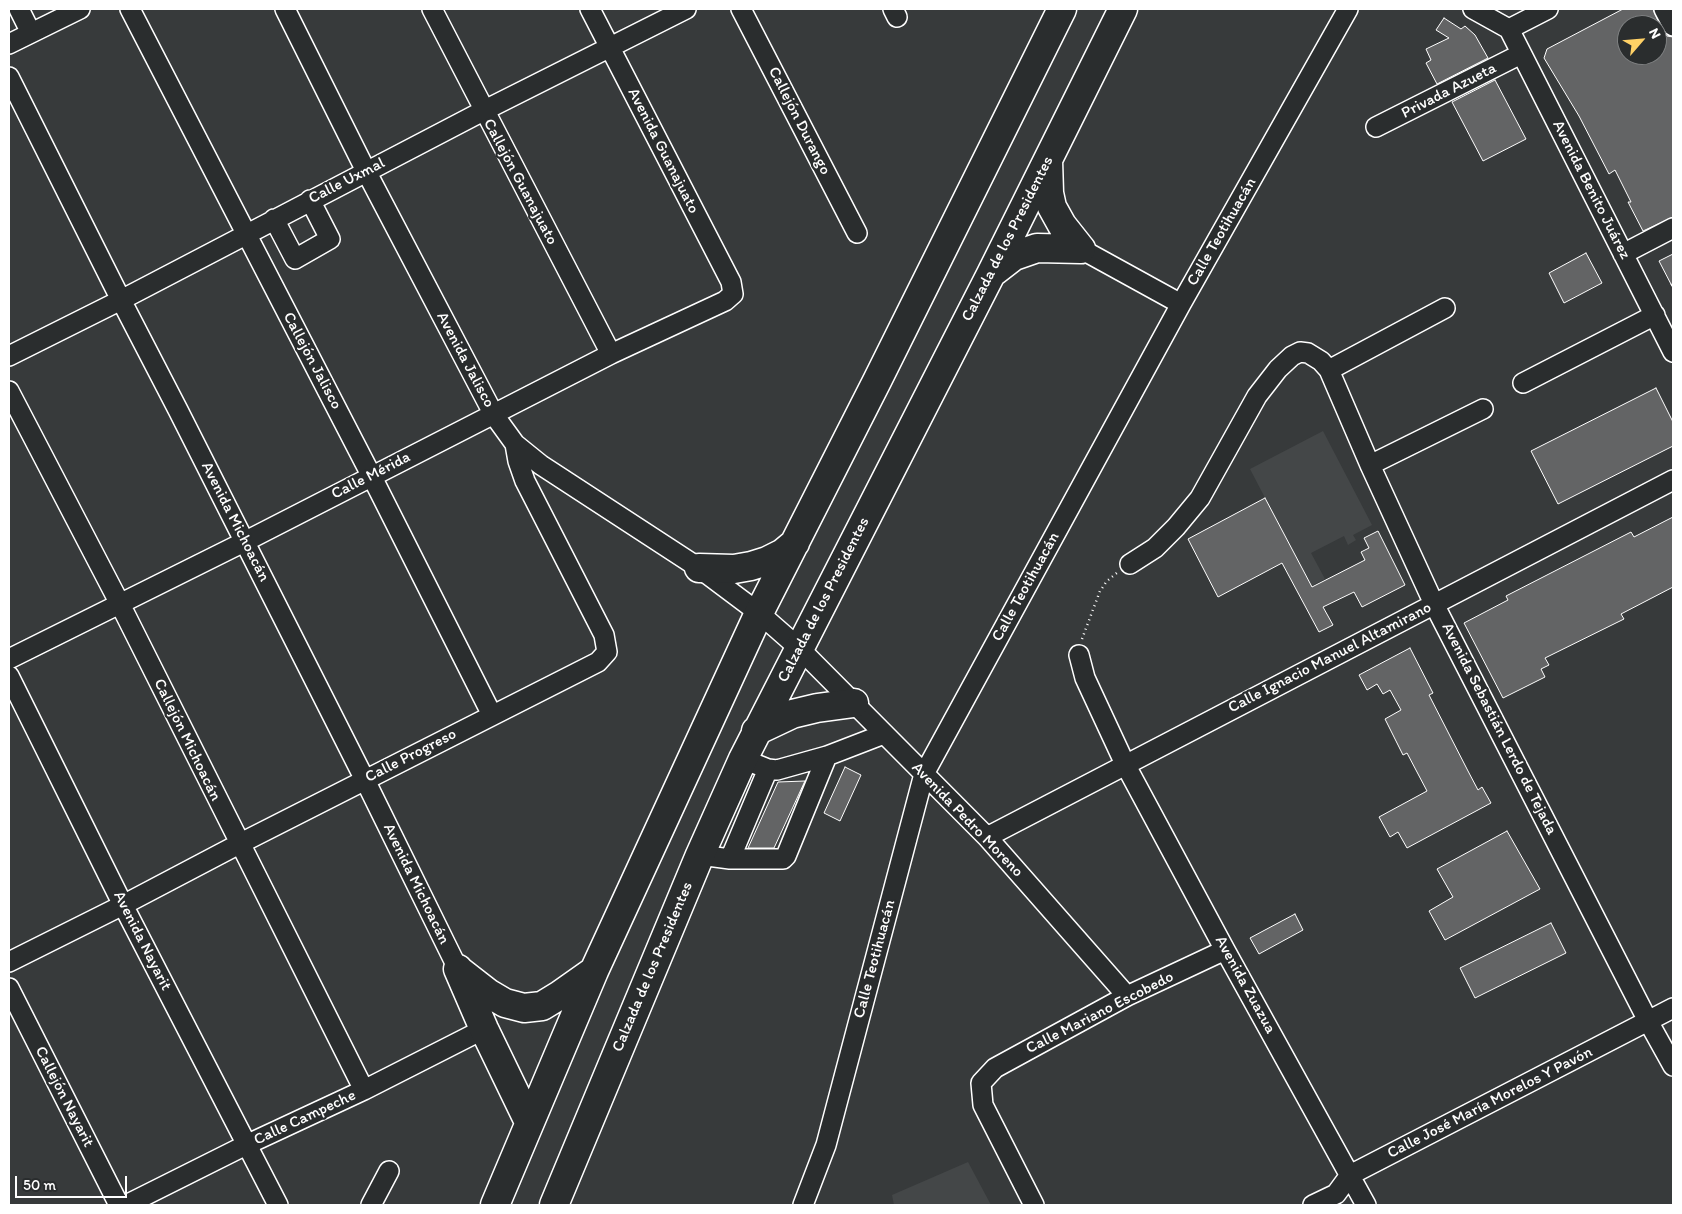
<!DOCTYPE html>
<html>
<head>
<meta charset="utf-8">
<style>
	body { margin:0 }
	#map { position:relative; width:1682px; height:1214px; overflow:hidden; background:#373a3b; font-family:Itim,sans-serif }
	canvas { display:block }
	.frame { position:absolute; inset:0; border:10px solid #fff; pointer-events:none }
	.north { position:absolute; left:1617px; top:15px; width:50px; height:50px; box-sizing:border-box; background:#2a2d2e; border:1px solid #7f8182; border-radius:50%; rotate:63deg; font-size:14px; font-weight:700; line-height:20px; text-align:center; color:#fff }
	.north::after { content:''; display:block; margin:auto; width:18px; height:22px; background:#ffd166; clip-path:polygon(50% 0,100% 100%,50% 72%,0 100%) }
	.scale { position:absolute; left:15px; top:1176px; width:112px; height:22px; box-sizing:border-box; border:2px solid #fff; border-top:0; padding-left:6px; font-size:15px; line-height:18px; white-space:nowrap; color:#fff; -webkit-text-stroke:4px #2a2d2e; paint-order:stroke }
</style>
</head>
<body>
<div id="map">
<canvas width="1682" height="1214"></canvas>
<div class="frame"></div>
<div class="north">N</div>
<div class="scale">50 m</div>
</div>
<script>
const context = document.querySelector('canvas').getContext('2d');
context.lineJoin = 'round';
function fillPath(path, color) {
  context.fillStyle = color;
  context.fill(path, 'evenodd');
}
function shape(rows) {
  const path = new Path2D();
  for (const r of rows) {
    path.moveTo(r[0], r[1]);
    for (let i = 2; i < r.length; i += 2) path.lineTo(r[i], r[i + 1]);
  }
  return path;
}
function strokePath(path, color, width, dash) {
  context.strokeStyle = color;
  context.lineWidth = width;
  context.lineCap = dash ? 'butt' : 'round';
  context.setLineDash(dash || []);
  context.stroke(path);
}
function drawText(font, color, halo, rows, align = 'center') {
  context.font = font + ' Itim,sans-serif';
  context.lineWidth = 4.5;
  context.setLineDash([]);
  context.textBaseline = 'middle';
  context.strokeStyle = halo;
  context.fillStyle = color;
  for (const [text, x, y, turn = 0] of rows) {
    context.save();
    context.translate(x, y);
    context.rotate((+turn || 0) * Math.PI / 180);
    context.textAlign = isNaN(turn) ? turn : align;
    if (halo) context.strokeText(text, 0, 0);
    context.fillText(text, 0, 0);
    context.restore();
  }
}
fillPath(shape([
	[1323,431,1372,525,1353,535,1356,540,1348,545,1344,536,1311,553,1325,579,1311,586,1250,469],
	[968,1162,991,1205,894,1205,892,1195]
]), '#444748');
const building = shape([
	[1623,9,1653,9,1663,32,1667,36,1673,37,1673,217,1643,231,1628,202,1631,202,1615,170,1609,174,1579,116,1544,58,1547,49,1623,9],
	[1627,25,1657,25,1657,55,1627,55,1627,25],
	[1444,18,1461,29,1465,26,1475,35,1488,58,1437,84,1426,63,1431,60,1426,49,1449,38,1436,30,1444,18],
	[1495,80,1526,139,1483,161,1452,102,1495,80],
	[1586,253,1602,283,1564,303,1549,273,1586,253],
	[1673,254,1673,288,1659,261,1673,254],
	[1656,388,1673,422,1673,446,1558,504,1531,451,1656,388],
	[1265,498,1312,587,1365,560,1361,552,1369,548,1364,538,1378,531,1405,585,1362,607,1354,592,1323,607,1333,625,1319,632,1282,563,1218,597,1188,539,1265,498],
	[1673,517,1673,587,1621,614,1624,619,1545,658,1549,665,1541,669,1545,677,1503,698,1464,623,1508,600,1506,596,1631,532,1634,537,1673,517],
	[1410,648,1433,693,1429,695,1468,771,1478,790,1482,787,1491,803,1407,848,1398,832,1390,837,1379,817,1427,791,1407,753,1403,755,1385,719,1401,710,1390,690,1383,694,1377,684,1367,690,1359,675,1410,648],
	[845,767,861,775,840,821,824,813,845,767],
	[805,781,774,848,748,848,778,782,805,781],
	[1507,831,1540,889,1445,940,1429,911,1453,897,1437,869,1507,831],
	[1295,914,1303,930,1259,954,1250,938,1295,914],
	[1551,923,1566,953,1475,998,1460,968,1551,923]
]);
fillPath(building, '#636465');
strokePath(building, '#fff', 1);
const minor = shape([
	[19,9,31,33],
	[130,9,371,475,492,715],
	[285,9,366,171,494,415,515,444,541,465,699,568,759,613,800,649,987,837,1127,996],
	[432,9,611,354],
	[741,9,857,233],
	[893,9,897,17],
	[1473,9,1509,29],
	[1664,9,1673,26],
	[1509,29,1673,352],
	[1509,29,1548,9],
	[9,44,80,9],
	[9,77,121,300,178,410,365,780,458,969],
	[1376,127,1521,54],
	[274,219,295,259,330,239,310,200],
	[1081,249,1181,304],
	[1623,254,1673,228],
	[9,356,121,300,483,111,686,9],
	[1329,370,1445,308],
	[1523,383,1655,315],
	[9,391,120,604,364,1090],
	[1370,465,1483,409],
	[1130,564,1155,548,1176,527,1200,498,1257,396,1278,369,1292,356,1300,352,1308,353,1321,361,1329,370,1370,465,1434,604,1648,1021,1673,1066],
	[1079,655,1085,678,1125,764,1225,950,1366,1205],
	[9,659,244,542,611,354,725,301,733,294,731,282,590,9],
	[9,676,123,905,278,1205],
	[743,759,768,769,777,770,827,756,884,734],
	[987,837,1673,480],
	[700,855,730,859,783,859,786,856,827,756],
	[730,859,768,769],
	[9,962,123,905,239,844,598,662,607,652,604,635,525,481,518,461,515,444],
	[9,988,119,1205],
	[126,1205,246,1145,364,1090,484,1029],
	[371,1205,389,1171],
	[803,1205,826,1145,924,774,1181,304,1348,9],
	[1034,1205,983,1105,981,1083,995,1068,1127,996,1225,950],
	[1313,1205,1336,1194,1350,1175,1673,1008]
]);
const highway = shape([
	[1048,160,1049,193,1052,207,1062,225,1081,249],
	[992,273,1014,256,1037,248,1081,249],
	[699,568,734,569,751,566,767,561,783,553,795,543],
	[756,731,792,714,817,708,854,703],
	[458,969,484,1029,529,1122],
	[461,972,488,993,505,1003,524,1008,542,1006,560,995,594,971],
	[495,1205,594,971,759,613,877,381,1062,9],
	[554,1205,700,855,743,759,991,274,1123,9]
]);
strokePath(minor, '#fff', 22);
strokePath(highway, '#fff', 31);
strokePath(shape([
	[1671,285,1673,284],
	[1082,639,1100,591,1107,581,1118,572]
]), '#fff', 2.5, [1, 4]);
strokePath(minor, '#2a2d2e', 19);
strokePath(highway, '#2a2d2e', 28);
drawText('16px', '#fff', '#2a2d2e', [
	["Privada Azueta",1449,91,-27],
	["Callejón Durango",799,121,63],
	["Avenida Guanajuato",663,151,63],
	["Calle Uxmal",347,181,-27],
	["Callejón Guanajuato",520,182,62],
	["Avenida Benito Juárez",1591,190,63],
	["Calle Teotihuacán",1222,232,-60],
	["Calzada de los Presidentes",1008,239,-63],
	["Avenida Jalisco",465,360,62],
	["Callejón Jalisco",312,361,62],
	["Calle Mérida",371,476,-27],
	["Avenida Michoacán",235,522,63],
	["Calle Teotihuacán",1026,587,-61],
	["Calzada de los Presidentes",824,600,-63],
	["Calle Ignacio Manuel Altamirano",1330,658,-27],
	["Avenida Sebastián Lerdo de Tejada",1499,729,63],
	["Callejón Michoacán",187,740,64],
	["Calle Progreso",411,756,-27],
	["Avenida Pedro Moreno",967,820,46],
	["Avenida Michoacán",416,884,64],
	["Avenida Nayarit",142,941,63],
	["Calle Teotihuacán",875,959,-75],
	["Calzada de los Presidentes",653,967,-67],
	["Avenida Zuazua",1245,985,61],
	["Calle Mariano Escobedo",1100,1013,-27],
	["Callejón Nayarit",64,1097,63],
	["Calle José María Morelos Y Pavón",1490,1103,-27],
	["Calle Campeche",305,1118,-25]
]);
</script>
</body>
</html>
